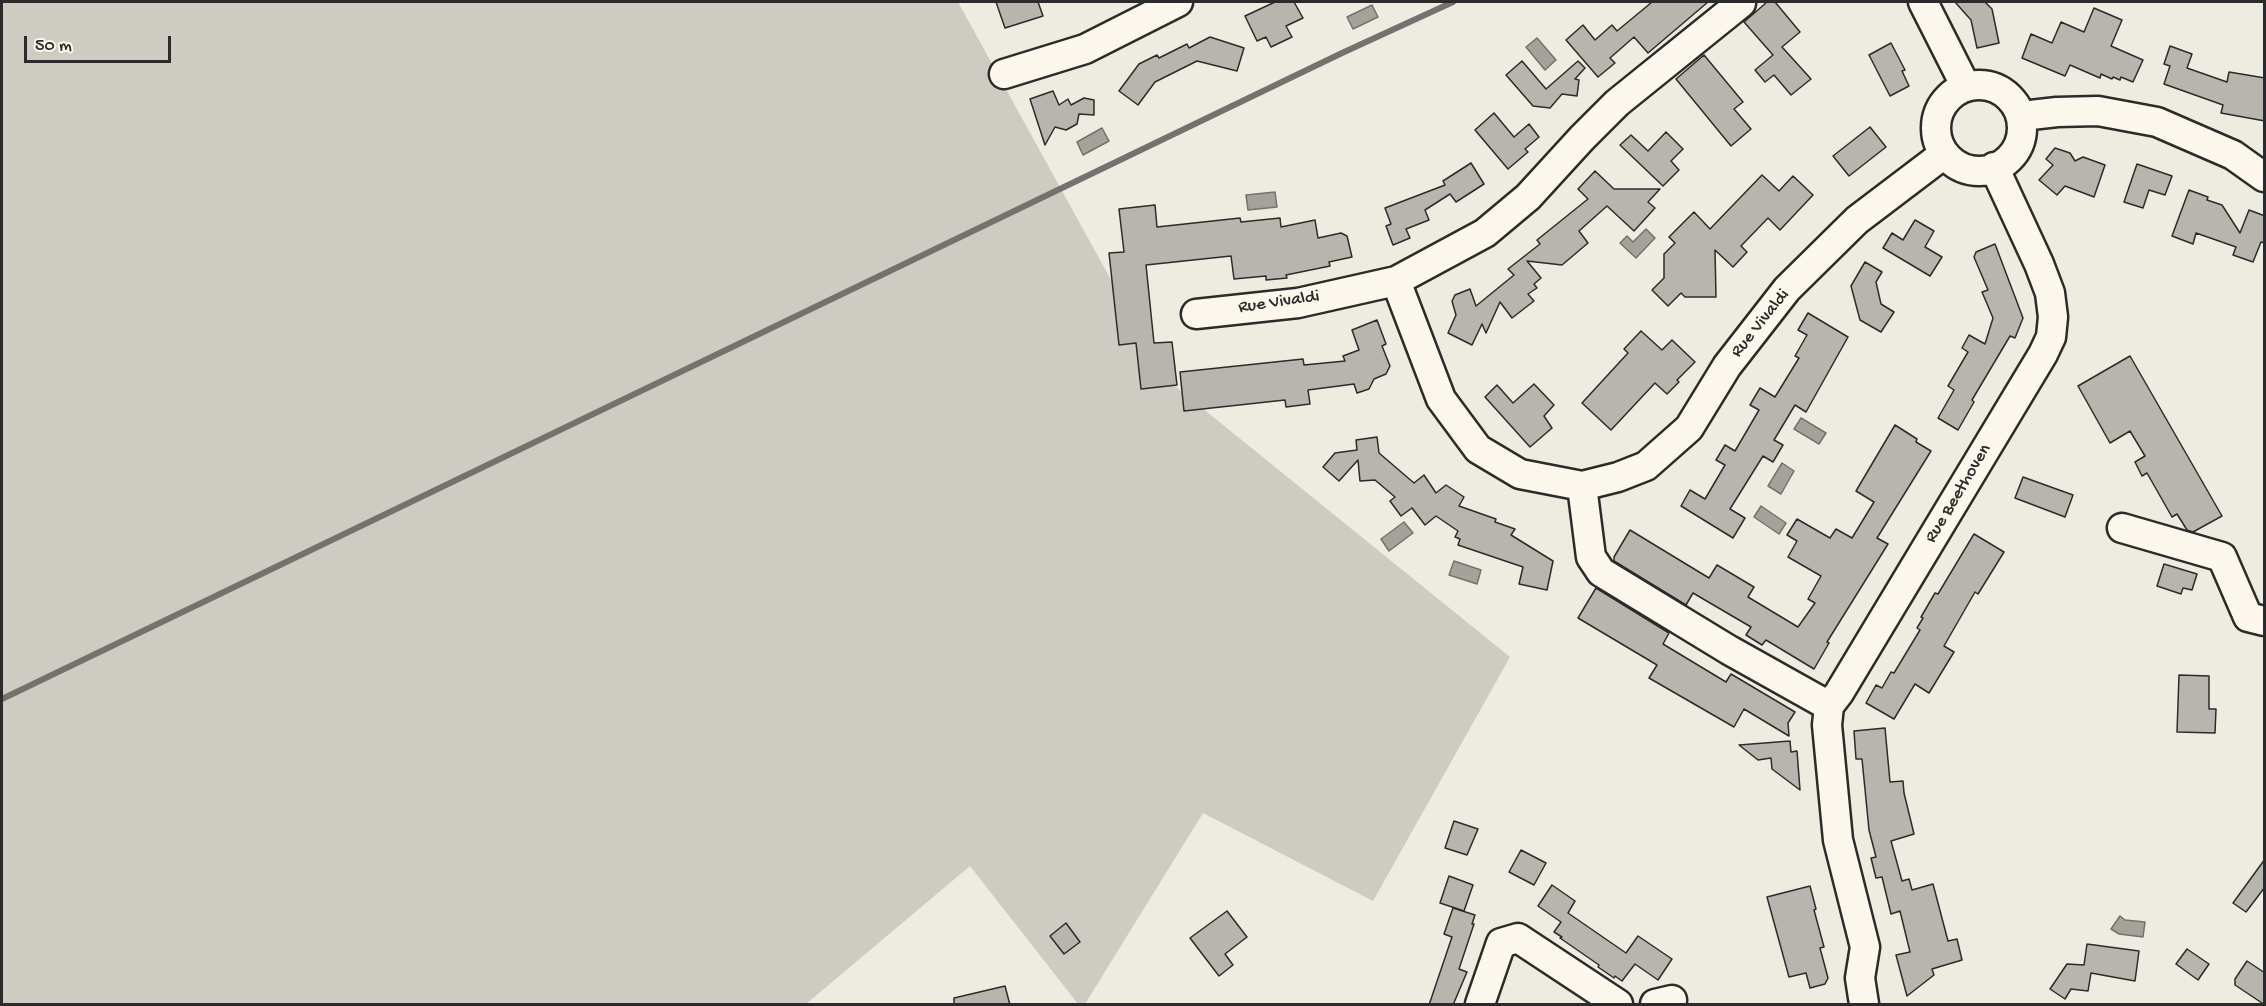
<!DOCTYPE html>
<html>
<head>
<meta charset="utf-8">
<style>
	body { margin:0 }
	#map { position:relative; width:2266px; height:1006px; overflow:hidden; background:#eeebe0; font-family:"Gochi Hand",sans-serif }
	canvas { display:block }
	.frame { position:absolute; inset:0; border:3px solid #2b2b2b; pointer-events:none }
	.scale { position:absolute; left:24px; top:36px; width:147px; height:27px; box-sizing:border-box; border:3px solid #2b2b2b; border-top:0; padding-left:8px; font-size:18px; line-height:21px; white-space:nowrap; color:#2b2b2b; -webkit-text-stroke:4px #fbf7ec; paint-order:stroke }
</style>
</head>
<body>
<div id="map">
<canvas width="2266" height="1006"></canvas>
<div class="frame"></div>
<div class="scale">50 m</div>
</div>
<script>
const context = document.querySelector('canvas').getContext('2d');
context.lineJoin = 'round';
function fillPath(path, color) {
  context.fillStyle = color;
  context.fill(path, 'evenodd');
}
function shape(rows) {
  const path = new Path2D();
  for (const r of rows) {
    if (r.length === 3) {
      path.moveTo(r[0] + r[2], r[1]);
      path.arc(r[0], r[1], r[2], 0, 2 * Math.PI);
      continue;
    }
    path.moveTo(r[0], r[1]);
    for (let i = 2; i < r.length; i += 2) path.lineTo(r[i], r[i + 1]);
  }
  return path;
}
function strokePath(path, color, width, dash) {
  context.strokeStyle = color;
  context.lineWidth = width;
  context.lineCap = dash ? 'butt' : 'round';
  context.setLineDash(dash || []);
  context.stroke(path);
}
function drawText(font, color, halo, rows, align = 'center') {
  context.font = font + ' "Gochi Hand",sans-serif';
  context.lineWidth = 6;
  context.setLineDash([]);
  context.textBaseline = 'middle';
  context.strokeStyle = halo;
  context.fillStyle = color;
  for (const [text, x, y, turn = 0] of rows) {
    context.save();
    context.translate(x, y);
    context.rotate((+turn || 0) * Math.PI / 180);
    context.textAlign = isNaN(turn) ? turn : align;
    if (halo) context.strokeText(text, 0, 0);
    context.fillText(text, 0, 0);
    context.restore();
  }
}
fillPath(shape([
	[2,2,958,2,1165,378,1510,657,1373,901,1203,813,1085,1004,1078,1004,970,866,806,1004,2,1004]
]), '#cecbc2');
const water = shape([
	[1372,5,1378,17,1353,29,1347,17,1372,5],
	[1537,38,1556,60,1545,70,1526,47,1537,38],
	[1102,128,1109,141,1083,155,1077,142,1102,128],
	[1275,192,1277,207,1248,210,1246,195,1275,192],
	[1646,229,1655,238,1636,258,1620,243,1627,236,1633,242,1646,229],
	[1801,418,1826,433,1819,444,1794,429,1801,418],
	[1782,463,1794,471,1781,494,1768,486,1782,463],
	[1761,506,1786,523,1779,534,1754,517,1761,506],
	[1404,522,1413,533,1389,551,1381,539,1404,522],
	[1454,561,1481,570,1477,584,1449,575,1454,561],
	[2120,916,2125,920,2145,922,2143,937,2119,934,2111,929,2120,916]
]);
fillPath(water, '#a4a29a');
strokePath(water, '#74726e', 1.5);
strokePath(shape([
	[2,699,1342,53,1453,2]
]), '#74726e', 6);
const building = shape([
	[996,2,1038,2,1043,16,1005,28,996,2],
	[1275,2,1294,2,1303,18,1286,26,1292,37,1271,47,1266,37,1257,41,1245,16,1275,2],
	[1652,2,1708,2,1648,53,1634,37,1610,58,1615,63,1598,77,1566,40,1583,25,1595,40,1612,25,1617,31,1652,2],
	[1767,2,1775,2,1800,32,1782,47,1811,79,1791,95,1774,75,1765,82,1755,70,1773,55,1744,22,1767,2],
	[1955,2,1985,2,1992,9,1999,43,1977,48,1971,20,1955,2],
	[2094,8,2122,20,2111,46,2143,60,2133,82,2121,77,2120,80,2113,77,2112,79,2101,74,2100,78,2070,65,2065,76,2022,58,2031,34,2052,43,2061,22,2084,32,2094,8],
	[1210,37,1244,48,1237,71,1197,61,1155,82,1138,105,1119,91,1139,64,1157,55,1159,58,1187,44,1189,48,1210,37],
	[1891,43,1905,70,1902,71,1909,86,1890,96,1869,55,1891,43],
	[2170,46,2192,54,2187,68,2227,82,2229,72,2265,78,2265,121,2221,113,2223,105,2164,84,2170,66,2164,64,2170,46],
	[1704,55,1743,102,1734,109,1751,129,1731,146,1676,79,1704,55],
	[1522,61,1546,89,1578,61,1585,68,1575,79,1579,80,1577,96,1562,94,1550,108,1533,106,1506,75,1522,61],
	[1053,91,1059,105,1068,99,1071,105,1084,98,1094,100,1094,115,1079,114,1077,124,1066,130,1055,127,1045,145,1030,99,1053,91],
	[1494,113,1514,137,1529,124,1539,137,1525,149,1528,152,1508,169,1475,130,1494,113],
	[1870,127,1886,147,1849,176,1833,156,1870,127],
	[1666,132,1683,149,1671,161,1679,170,1663,186,1620,145,1631,135,1648,151,1666,132],
	[2055,148,2070,153,2075,161,2083,157,2105,165,2094,197,2065,186,2057,195,2039,180,2053,165,2046,159,2055,148],
	[1471,163,1484,184,1456,202,1450,194,1425,210,1429,220,1406,229,1410,238,1393,245,1386,226,1391,224,1385,208,1445,185,1443,181,1471,163],
	[2137,164,2172,176,2165,195,2149,190,2143,208,2124,202,2137,164],
	[1595,171,1614,189,1660,189,1648,202,1655,208,1634,231,1607,206,1579,231,1588,243,1562,265,1527,261,1541,278,1534,284,1537,288,1528,294,1534,301,1512,318,1500,302,1486,333,1482,324,1472,345,1448,333,1456,315,1452,301,1455,295,1470,289,1476,306,1514,275,1508,269,1540,244,1537,240,1588,199,1578,189,1595,171],
	[1762,175,1779,191,1793,176,1813,195,1780,230,1768,218,1741,246,1747,252,1733,267,1715,250,1716,297,1685,297,1681,293,1668,306,1652,290,1664,278,1664,254,1675,243,1669,237,1694,212,1710,229,1762,175],
	[2189,190,2208,197,2207,200,2222,205,2240,233,2249,210,2265,216,2265,243,2261,242,2253,262,2233,255,2236,247,2196,233,2193,244,2172,236,2189,190],
	[1155,205,1157,227,1240,218,1241,222,1280,218,1281,227,1315,220,1318,238,1341,233,1347,236,1352,257,1329,262,1330,266,1286,275,1287,278,1266,280,1266,276,1234,279,1231,256,1146,265,1154,343,1172,342,1177,385,1141,389,1136,343,1119,345,1109,253,1124,252,1119,209,1155,205],
	[1915,220,1934,231,1925,247,1942,257,1930,276,1883,248,1892,233,1903,240,1915,220],
	[1995,244,2023,318,2015,338,2010,336,1972,400,1974,402,1958,430,1938,418,1954,390,1948,386,1968,352,1962,348,1969,335,1985,344,1993,318,1982,292,1988,290,1974,257,1976,252,1995,244],
	[1865,262,1882,272,1876,282,1881,304,1894,312,1881,332,1860,320,1851,286,1865,262],
	[1808,313,1848,337,1806,412,1795,405,1774,440,1783,445,1773,462,1763,456,1730,509,1745,518,1733,538,1681,506,1690,490,1705,499,1725,465,1716,460,1725,445,1735,451,1759,410,1750,405,1760,388,1775,397,1799,358,1795,356,1807,335,1798,330,1808,313],
	[1377,320,1386,344,1382,346,1390,366,1386,374,1374,379,1369,389,1357,393,1354,384,1308,390,1310,404,1286,407,1285,400,1184,411,1180,372,1303,359,1304,365,1345,361,1343,356,1359,350,1352,330,1377,320],
	[1641,331,1662,350,1672,340,1695,362,1677,380,1679,382,1667,394,1655,383,1611,430,1582,403,1628,353,1624,349,1641,331],
	[2130,356,2222,516,2193,532,2187,530,2177,514,2172,517,2147,473,2142,476,2135,462,2145,456,2130,431,2110,443,2078,386,2130,356],
	[1534,384,1554,405,1544,416,1552,428,1530,447,1485,397,1497,385,1513,403,1534,384],
	[1895,425,1917,439,1916,442,1931,451,1877,538,1888,544,1827,642,1829,643,1814,669,1766,640,1762,645,1746,635,1751,627,1693,593,1686,605,1614,561,1614,557,1630,530,1709,578,1717,565,1754,587,1748,597,1798,627,1815,603,1808,599,1821,576,1788,557,1797,541,1787,535,1797,519,1830,538,1836,529,1852,538,1874,502,1856,491,1895,425],
	[1377,437,1379,453,1414,483,1424,475,1436,493,1446,485,1464,497,1459,506,1496,519,1495,522,1515,529,1511,535,1553,561,1547,590,1519,584,1523,567,1458,545,1460,539,1455,537,1458,531,1436,516,1425,525,1412,508,1401,516,1390,501,1395,497,1375,480,1360,481,1358,460,1339,481,1323,467,1335,453,1357,450,1356,440,1377,437],
	[2023,477,2073,495,2065,517,2015,498,2023,477],
	[1974,534,2004,552,1978,594,1975,592,1944,646,1954,652,1929,693,1915,684,1894,719,1866,703,1876,685,1882,688,1891,672,1894,673,1920,630,1917,628,1923,618,1921,617,1935,593,1938,594,1974,534],
	[2164,564,2197,574,2192,590,2183,588,2181,594,2157,586,2164,564],
	[1596,588,1669,633,1663,644,1726,682,1731,674,1795,712,1788,723,1789,736,1744,709,1734,727,1649,678,1657,665,1578,618,1596,588],
	[2179,675,2209,676,2209,709,2216,709,2215,733,2177,732,2179,675],
	[1885,728,1890,782,1903,781,1904,793,1914,834,1891,841,1902,881,1909,879,1912,890,1933,884,1948,941,1957,939,1962,960,1932,969,1934,975,1907,996,1896,955,1910,952,1900,911,1891,914,1882,877,1876,878,1871,858,1876,857,1869,830,1862,759,1856,759,1854,731,1885,728],
	[1790,741,1791,752,1797,751,1800,790,1772,769,1771,758,1758,760,1739,745,1790,741],
	[1454,821,1478,829,1467,855,1445,848,1454,821],
	[1521,850,1546,863,1534,885,1509,872,1521,850],
	[2265,859,2265,887,2246,912,2233,903,2265,859],
	[1449,876,1473,885,1464,911,1440,903,1449,876],
	[1552,885,1575,901,1568,913,1626,953,1638,936,1672,959,1658,980,1635,964,1622,981,1615,976,1614,978,1598,967,1599,965,1560,938,1562,937,1554,932,1561,922,1538,906,1552,885],
	[1810,886,1816,909,1814,910,1824,947,1820,948,1828,978,1825,984,1810,988,1806,973,1789,977,1767,897,1810,886],
	[1453,908,1475,915,1472,924,1474,924,1459,969,1467,972,1453,1005,1429,1005,1452,937,1444,934,1453,908],
	[1227,911,1247,937,1225,954,1233,965,1219,976,1190,938,1227,911],
	[1066,923,1080,942,1064,954,1050,936,1066,923],
	[2087,944,2139,951,2135,981,2091,973,2088,991,2071,989,2065,999,2050,989,2067,964,2084,965,2087,944],
	[2187,949,2209,964,2198,980,2176,964,2187,949],
	[2247,961,2265,973,2265,1005,2235,985,2235,979,2247,961],
	[1005,986,1010,1005,954,1005,954,998,1005,986]
]);
fillPath(building, '#b8b5ae');
strokePath(building, '#2b2b2b', 1.5);
const minor = shape([
	[1923,2,1966,87],
	[1004,74,1085,49,1178,2],
	[1979,128,43],
	[2022,116,2057,112,2098,111,2157,122,2233,155,2264,177],
	[1396,281,1441,399,1478,449,1520,474,1582,486,1618,477,1646,466,1689,428,1727,366,1787,289,1857,220,1944,154],
	[1196,314,1298,303,1396,281,1485,233,1528,197,1582,138,1617,103,1741,3],
	[1582,486,1591,557,1601,572,1729,650,1829,706,1839,693,2043,354,2051,337,2053,317,2050,293,2039,264,1994,167],
	[2122,528,2222,557,2248,617,2264,621],
	[1829,706,1827,725,1838,840,1865,947,1860,978,1864,1004],
	[1480,1004,1501,943,1518,938,1618,1004],
	[1655,1004,1672,1000]
]);
strokePath(minor, '#2b2b2b', 33);
strokePath(minor, '#fbf7ec', 28);
drawText('18px', '#2b2b2b', '#fbf7ec', [
	["Rue Vivaldi",1279,303,-8],
	["Rue Vivaldi",1761,324,-51],
	["Rue Beethoven",1959,494,-59]
]);
</script>
</body>
</html>
